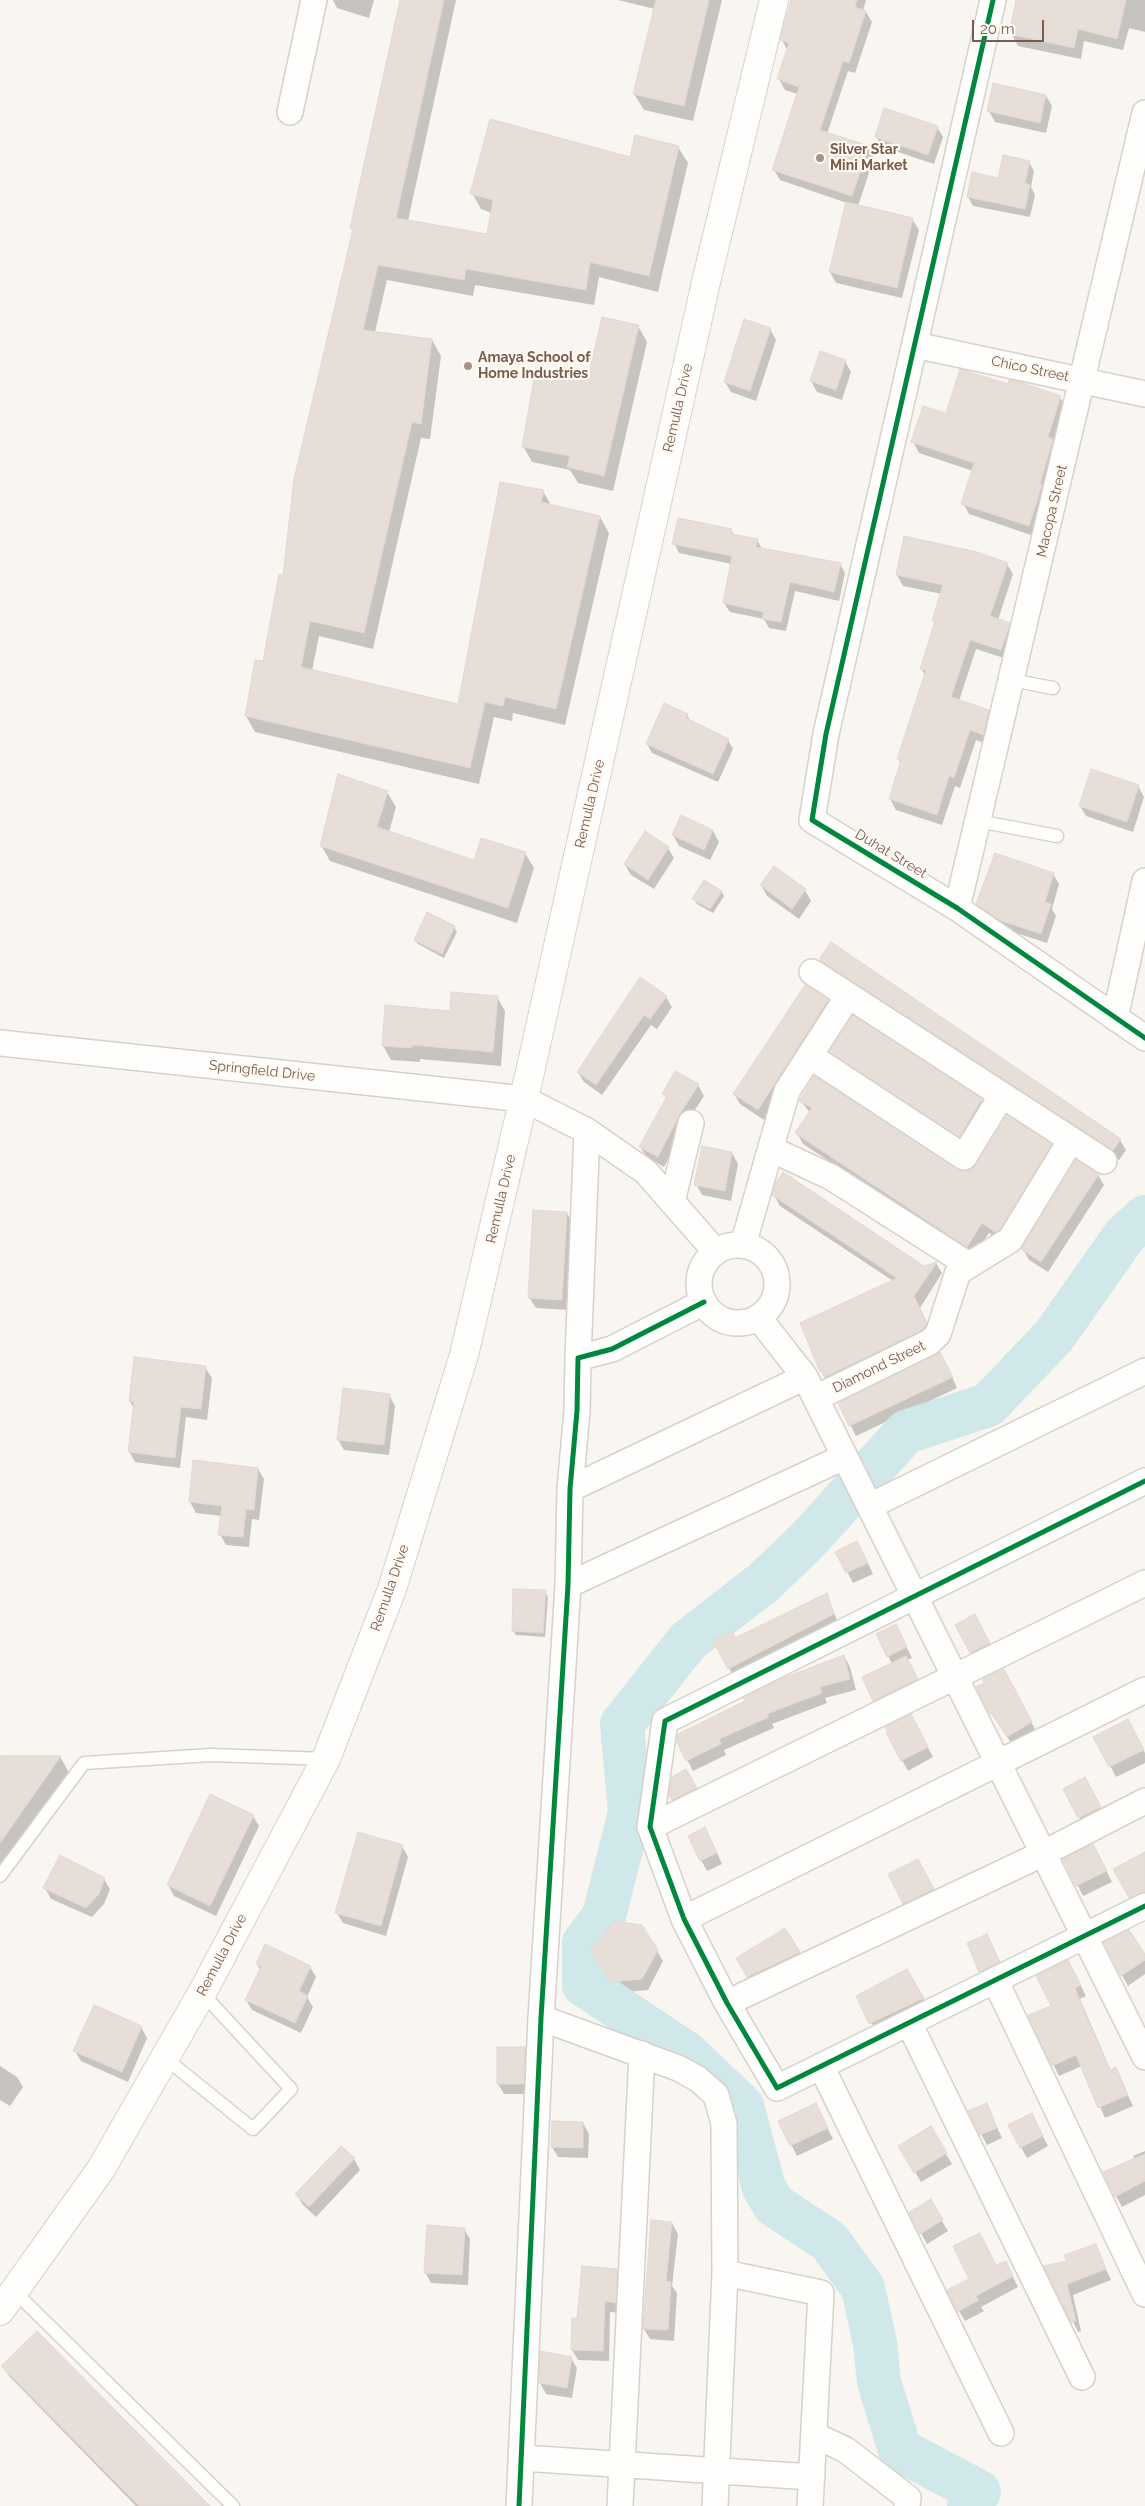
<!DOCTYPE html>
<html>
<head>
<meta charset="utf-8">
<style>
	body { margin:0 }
	#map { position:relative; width:1145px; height:2506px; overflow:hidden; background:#f9f5f0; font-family:Raleway,sans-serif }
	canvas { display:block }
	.scale { position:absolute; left:972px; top:20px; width:72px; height:22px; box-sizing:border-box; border:2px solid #7a5c4d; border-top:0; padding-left:6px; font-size:15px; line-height:18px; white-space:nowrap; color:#7a5c4d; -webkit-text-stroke:4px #fffaf3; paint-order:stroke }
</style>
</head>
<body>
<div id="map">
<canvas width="1145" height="2506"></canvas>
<div class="scale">20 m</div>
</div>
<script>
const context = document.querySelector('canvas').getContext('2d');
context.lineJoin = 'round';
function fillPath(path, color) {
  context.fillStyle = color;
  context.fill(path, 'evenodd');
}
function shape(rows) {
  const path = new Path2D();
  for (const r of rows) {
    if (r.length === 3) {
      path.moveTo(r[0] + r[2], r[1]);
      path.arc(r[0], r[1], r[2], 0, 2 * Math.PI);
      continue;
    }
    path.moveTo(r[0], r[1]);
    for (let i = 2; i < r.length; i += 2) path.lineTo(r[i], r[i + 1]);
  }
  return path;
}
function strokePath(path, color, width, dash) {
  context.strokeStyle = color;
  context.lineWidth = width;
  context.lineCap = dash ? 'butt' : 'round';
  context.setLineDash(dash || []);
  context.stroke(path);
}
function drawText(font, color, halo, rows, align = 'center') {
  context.font = font + ' Raleway,sans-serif';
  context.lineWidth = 4.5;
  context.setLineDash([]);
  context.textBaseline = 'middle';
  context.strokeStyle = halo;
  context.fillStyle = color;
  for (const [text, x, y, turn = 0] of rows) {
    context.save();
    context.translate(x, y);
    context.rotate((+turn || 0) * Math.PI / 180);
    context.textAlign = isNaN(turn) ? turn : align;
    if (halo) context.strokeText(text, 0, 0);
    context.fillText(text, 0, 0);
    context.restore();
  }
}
fillPath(shape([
	[333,0,374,0,369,18,337,8],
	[402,0,456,0,408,221,488,236,492,213,481,209,472,193,678,147,688,163,658,292,599,277,594,305,475,285,473,296,387,280,375,332,432,340,441,356,430,439,421,438,373,649,319,636,312,671,459,705,543,491,551,505,600,517,609,533,565,725,513,713,512,721,494,717,479,784,255,732,246,716,264,663,284,576,354,233,352,228],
	[618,0,722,0,693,121,644,110,634,94,655,9],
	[792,0,866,0,863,11,866,12,872,22,855,73,848,71,827,134,868,147,874,158,858,206,912,219,919,230,902,298,836,283,830,272,847,203,780,180,774,170,798,94,785,90,779,79,788,51,782,40],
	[1017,0,1145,0,1145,32,1129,28,1123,50,1084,41,1081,59,1018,46,1011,33],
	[1046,96,1052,106,1046,133,995,122,989,111],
	[937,127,943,137,934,164,883,147,876,137],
	[1029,162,1034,171,1031,187,1035,195,1030,217,973,206,968,197],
	[638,326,647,342,613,491,578,483,570,470,532,462,523,446],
	[770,329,776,340,756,401,731,392,725,382],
	[845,361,851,372,842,400,817,392,811,381],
	[1009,386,1060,397,1066,407,1034,536,969,514,963,503,973,471,919,453,913,442,947,415],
	[731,530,734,535,757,540,762,549,840,564,845,573,839,601,795,591,786,631,769,628,764,619,730,612,724,603,732,564,679,553,674,543],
	[1007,564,1013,574,998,620,1009,624,1015,634,1007,659,976,649,959,701,988,711,994,721,989,745,976,740,960,788,955,786,942,825,896,810,890,799,901,764,898,758,925,675,921,668,936,624,933,620,942,594,903,586,897,575],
	[687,715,691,722,728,740,733,749,718,782,652,753,647,744],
	[1138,786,1144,797,1133,832,1086,816,1080,806],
	[387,792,396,807,389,832,475,862,525,853,534,868,517,923,330,861,321,845],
	[682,817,713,831,719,842,710,860,679,846,673,835],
	[668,848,674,858,654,889,631,875,625,865],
	[774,867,805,890,811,901,799,919,767,896,761,885],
	[1053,874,1059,884,1052,909,1056,916,1047,943,1007,930,984,914,978,904],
	[721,891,724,896,713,913,697,904,694,899],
	[428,914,454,927,457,932,444,958,418,944,415,940],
	[823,960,1120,1140,1126,1150,1119,1160,829,972],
	[497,997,505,1011,501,1066,420,1059,420,1062,391,1060,383,1046],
	[666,997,672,1007,657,1029,651,1025,602,1095,584,1082,578,1072,626,1003],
	[828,1001,834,1011,764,1120,740,1104,734,1094],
	[853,1017,981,1100,988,1111,966,1147,837,1062,831,1052],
	[698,1085,704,1096,686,1124,664,1167,647,1157,640,1147,667,1099,664,1094],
	[801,1101,963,1173,1051,1145,1057,1156,1002,1242,989,1233,973,1256,803,1144,797,1133,810,1113],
	[732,1153,738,1164,731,1201,702,1195,696,1184],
	[1098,1175,1104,1185,1048,1272,1029,1260,1023,1249],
	[774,1195,924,1267,936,1263,942,1273,920,1308,932,1334,827,1382,812,1354,893,1281,780,1206],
	[567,1213,573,1224,568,1310,536,1308,529,1297],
	[946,1364,957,1388,856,1436,840,1404],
	[205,1367,212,1378,207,1420,186,1417,180,1468,135,1462,129,1451,134,1409,130,1401],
	[389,1395,395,1406,389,1455,344,1450,338,1440],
	[258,1469,264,1479,259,1520,252,1519,249,1547,226,1545,220,1534,222,1516,196,1513,190,1502],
	[837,1552,863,1553,873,1574,853,1583],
	[545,1592,548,1597,545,1637,516,1635,513,1630],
	[826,1594,839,1625,735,1679,729,1668,735,1639],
	[957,1626,981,1627,995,1654,977,1663],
	[901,1636,912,1658,907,1660,922,1690,880,1711,864,1678,892,1664,888,1656],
	[844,1656,850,1667,856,1690,825,1698,827,1703,772,1724,774,1728,724,1750,726,1755,693,1771,678,1742],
	[1003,1670,1037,1733,1014,1747,991,1713],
	[916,1726,933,1757,908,1771,888,1734],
	[1134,1731,1145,1753,1145,1763,1116,1777,1095,1737],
	[0,1757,61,1758,72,1778,0,1881],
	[685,1770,702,1799,679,1810,670,1796],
	[1091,1789,1106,1818,1085,1828,1065,1790],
	[253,1816,259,1826,216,1916,174,1896,168,1885],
	[711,1839,722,1864,707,1871,701,1860],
	[402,1846,408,1857,386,1936,343,1923,337,1913],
	[1099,1856,1112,1882,1083,1896,1065,1860],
	[923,1871,939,1900,910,1914,904,1903],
	[104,1879,110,1889,104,1904,92,1917,51,1899,45,1888],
	[1145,1880,1145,1903,1136,1908,1130,1897],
	[785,1930,805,1963,755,1987,737,1959],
	[987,1936,1005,1973,986,1982,968,1944],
	[593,1951,657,1951,663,1961,648,1990,618,1993],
	[1145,1956,1145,1974,1128,1986,1122,1975],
	[257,1964,310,1967,316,1977,307,1997,313,2007,301,2033,252,2010,246,2000,260,1970],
	[906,1970,929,2009,877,2034,858,1996],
	[1074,1972,1086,1996,1080,1999,1111,2071,1116,2069,1133,2106,1105,2118,1082,2066,1059,2076,1029,2016,1053,2007],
	[141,2027,147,2038,128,2082,81,2061,75,2051],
	[525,2048,531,2059,529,2094,504,2094,498,2084],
	[0,2066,17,2077,23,2087,10,2106,0,2100],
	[986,2104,1002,2138,987,2145,981,2134],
	[820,2113,833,2139,797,2156,780,2122],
	[583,2123,589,2134,588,2158,558,2157,552,2147],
	[1037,2125,1048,2146,1027,2158,1021,2147],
	[930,2128,952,2164,921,2182,900,2146],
	[1145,2151,1145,2195,1122,2207,1116,2196,1135,2160,1133,2156],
	[354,2159,360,2170,316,2217,303,2205,297,2195],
	[930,2201,948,2231,927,2244,910,2213],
	[672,2223,678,2234,672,2286,677,2293,674,2341,650,2339,644,2329],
	[464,2229,470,2239,468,2285,431,2283,425,2272],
	[1095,2245,1111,2280,1073,2295,1081,2331,1078,2332,1046,2267,1068,2262],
	[997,2267,1011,2273,1018,2287,981,2307,984,2311,965,2321,959,2311],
	[616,2270,622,2281,621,2313,610,2312,609,2361,578,2360,572,2350,578,2319],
	[571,2358,577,2368,572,2398,546,2394,540,2383],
	[3,2366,207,2506,136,2506,9,2376]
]), '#0003');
strokePath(shape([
	[969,2506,979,2492,900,2450,879,2382,875,2343,863,2288,829,2241,774,2205,764,2188,742,2106,686,2053,584,1985,584,1943,604,1916,630,1813,622,1724,688,1641,764,1582,806,1542,906,1432,988,1405,1054,1336,1125,1235,1145,1217]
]), '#d0e8ea', 44);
const building = shape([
	[400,0,444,0,396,218,487,234,493,200,470,194,490,119,630,157,635,135,679,146,649,276,590,262,586,290,466,269,464,280,378,265,363,330,432,339,421,424,412,422,364,633,310,621,301,667,458,704,500,482,544,490,541,502,600,516,556,709,505,697,503,706,485,702,470,768,245,716,255,660,263,661,279,574,283,575,294,479,353,229,350,228,400,0],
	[656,0,709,0,684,106,633,94,656,0],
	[791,0,857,0,855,7,866,11,849,63,843,61,820,130,869,146,852,196,772,170,799,87,777,79,789,43,780,40,791,0],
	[1016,0,1126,0,1117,39,1078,29,1074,48,1009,34,1016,0],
	[993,83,1046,95,1040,123,987,111,993,83],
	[884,108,938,126,928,155,875,137,884,108],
	[1003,155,1030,161,1025,183,1030,185,1025,209,967,197,972,172,998,178,1003,155],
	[846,202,913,218,897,288,829,272,846,202],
	[602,317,639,325,604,476,567,467,570,456,522,447,536,368,588,378,602,317],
	[744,319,771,328,750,391,724,382,744,319],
	[820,351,846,360,836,390,810,381,820,351],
	[960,369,1008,384,1009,380,1017,381,1061,396,1048,437,1053,439,1040,484,1042,485,1029,526,961,504,974,463,911,442,923,406,946,413,960,369],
	[678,518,732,529,731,534,758,539,756,547,841,563,834,592,790,582,781,622,762,619,764,612,723,603,732,556,672,544,678,518],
	[904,536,977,552,1008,563,990,616,1010,623,1001,650,970,640,951,697,989,710,983,735,970,730,954,778,949,776,937,815,889,799,901,760,897,759,926,670,920,669,935,621,932,620,943,585,896,575,904,536],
	[664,703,688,714,686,718,729,739,713,774,646,744,664,703],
	[1091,769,1139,785,1127,822,1079,806,1091,769],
	[338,774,388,791,377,827,474,860,481,838,526,852,508,908,320,846,338,774],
	[681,815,713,830,704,850,672,835,681,815],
	[645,831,669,847,648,880,624,864,645,831],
	[995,853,1054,873,1045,902,1051,904,1041,934,999,920,976,904,995,853],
	[774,866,806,889,792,909,760,885,774,866],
	[704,880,722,891,710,909,692,899,704,880],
	[427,912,455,926,442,954,414,940,427,912],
	[831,942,1121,1139,1113,1150,821,961,820,958,831,942],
	[640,977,667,996,650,1019,644,1015,596,1085,577,1072,640,977],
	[805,985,828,1000,758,1110,733,1094,805,985],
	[451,992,498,996,493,1052,412,1045,412,1048,382,1046,385,1005,450,1011,451,992],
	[853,1015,982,1099,959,1137,829,1052,853,1015],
	[675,1071,699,1084,680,1114,658,1157,639,1147,667,1096,662,1094,675,1071],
	[814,1076,963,1171,970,1170,976,1165,1007,1115,1052,1144,1000,1230,995,1232,982,1223,967,1247,795,1133,812,1108,799,1101,814,1076],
	[702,1146,732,1152,725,1191,694,1185,702,1146],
	[1076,1160,1099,1174,1041,1262,1021,1249,1076,1160],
	[783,1172,924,1266,937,1262,914,1296,927,1323,922,1330,825,1377,822,1371,820,1372,800,1323,897,1278,772,1195,775,1184,783,1172],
	[533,1210,567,1212,562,1300,528,1298,533,1210],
	[940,1352,953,1377,849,1426,838,1403,940,1352],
	[134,1357,206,1366,201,1409,181,1407,175,1458,128,1452,134,1402,129,1401,134,1357],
	[343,1388,390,1394,384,1445,337,1440,343,1388],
	[193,1460,258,1468,254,1510,246,1509,243,1537,218,1535,222,1506,189,1502,193,1460],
	[857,1541,868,1563,846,1573,835,1552,857,1541],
	[513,1589,546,1590,543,1633,512,1631,513,1589],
	[827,1593,834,1614,728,1669,713,1641,732,1631,735,1638,827,1593],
	[975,1614,990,1643,970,1653,955,1625,975,1614],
	[896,1624,907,1647,887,1657,876,1634,896,1624],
	[844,1655,850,1679,820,1687,822,1693,767,1714,769,1717,719,1739,721,1744,686,1761,677,1742,678,1734,745,1701,743,1698,781,1679,844,1655],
	[906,1656,918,1679,873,1701,862,1677,906,1656],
	[1004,1669,1032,1722,1007,1737,992,1713,990,1714,976,1687,984,1683,983,1679,1004,1669],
	[911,1714,928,1747,901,1761,886,1733,888,1732,885,1727,911,1714],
	[1128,1719,1144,1750,1109,1767,1093,1737,1128,1719],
	[0,1756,61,1756,0,1843,0,1756],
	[686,1769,697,1788,672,1800,669,1796,672,1777,686,1769],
	[1085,1777,1101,1807,1078,1818,1063,1789,1085,1777],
	[210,1794,254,1815,210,1906,167,1885,210,1794],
	[705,1827,717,1853,700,1861,688,1836,705,1827],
	[358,1832,403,1845,381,1926,335,1913,358,1832],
	[1093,1844,1107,1871,1076,1886,1063,1859,1093,1844],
	[1145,1852,1145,1892,1129,1898,1113,1869,1145,1852],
	[60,1855,105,1878,99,1894,86,1908,43,1888,60,1855],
	[918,1859,934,1889,903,1904,888,1874,918,1859],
	[614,1921,642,1925,658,1950,642,1979,611,1982,592,1951,614,1921],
	[785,1928,800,1952,747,1977,736,1958,785,1928],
	[1129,1930,1145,1954,1145,1960,1121,1976,1104,1942,1129,1930],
	[987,1934,1000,1962,979,1972,967,1943,987,1934],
	[265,1944,311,1966,299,1991,308,1996,295,2023,245,2000,261,1967,256,1964,265,1944],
	[1068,1960,1081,1985,1075,1988,1088,2020,1110,2070,1116,2067,1128,2095,1098,2108,1076,2055,1052,2066,1028,2015,1051,2006,1036,1976,1068,1960],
	[907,1969,924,1998,869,2024,856,1996,907,1969],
	[94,2005,142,2026,122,2072,73,2051,94,2005],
	[497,2047,525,2047,524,2084,497,2084,497,2047],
	[816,2103,828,2128,790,2146,778,2121,816,2103],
	[987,2103,997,2128,980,2135,968,2111,987,2103],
	[1032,2113,1043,2136,1020,2148,1008,2125,1032,2113],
	[552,2121,583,2122,583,2148,551,2147,552,2121],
	[931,2126,947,2153,914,2173,898,2146,931,2126],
	[341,2146,355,2158,309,2207,295,2194,341,2146],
	[1145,2154,1145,2181,1115,2197,1103,2172,1145,2154],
	[931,2199,943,2220,920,2234,909,2212,931,2199],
	[651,2220,672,2222,666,2281,671,2282,668,2330,643,2329,651,2220],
	[427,2225,465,2228,462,2275,424,2273,427,2225],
	[980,2233,996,2265,1006,2261,1013,2276,976,2296,979,2300,957,2312,947,2290,969,2279,953,2246,980,2233],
	[1096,2244,1106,2269,1067,2284,1076,2321,1071,2322,1044,2266,1067,2261,1064,2255,1096,2244],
	[582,2266,617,2269,616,2303,605,2301,603,2351,571,2350,572,2318,577,2318,582,2266],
	[37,2331,210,2506,139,2506,1,2366,37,2331],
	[540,2351,572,2357,567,2388,539,2383,540,2351]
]);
fillPath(building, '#e6ded7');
strokePath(building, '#e2d8d2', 1);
const lane = shape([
	[1011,680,1053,688],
	[978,821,1057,836],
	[0,1876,84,1763,211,1755,326,1759],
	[165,2058,253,2129,291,2089,202,1993],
	[14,2291,233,2506]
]);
const street = shape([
	[993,0,826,734,812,820,957,908,1145,1038],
	[290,112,314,0],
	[915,345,1145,394],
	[957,908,1145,113],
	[812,972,1104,1161],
	[1115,1018,1145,881],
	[0,1043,524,1099,587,1131,646,1172,716,1252],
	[810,1056,964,1157,1002,1095],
	[771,1149,831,1177,969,1265],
	[672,1202,691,1123],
	[743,1245,787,1091,848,996],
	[738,1284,39],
	[758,1317,805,1377,1145,2057],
	[578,1358,587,1131],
	[816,1398,930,1342,938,1334,958,1272,1010,1240,1071,1140],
	[1145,1481,665,1721,650,1827,684,1919,727,2003,777,2088,1145,1906],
	[570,1489,805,1377],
	[870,1506,1145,1371],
	[568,1585,844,1457],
	[650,1827,1145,1583],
	[684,1919,1145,1690],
	[995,1980,1145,2294],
	[727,2003,1044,1853,1145,1801],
	[541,2018,678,2068,698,2079,716,2095,724,2124,725,2273,715,2506],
	[909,2023,1082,2377],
	[821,2066,1001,2433],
	[725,2273,821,2293,810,2506],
	[814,2435,846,2450,908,2498,907,2506],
	[522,2458,812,2477],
	[519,2506,541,2018,568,1585,570,1489,577,1411,578,1358,612,1349,704,1302],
	[620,2506,642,2054]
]);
const secondary = shape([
	[0,2311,101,2169,202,1993,326,1759,392,1589,464,1355,530,1072,706,282,774,0]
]);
strokePath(lane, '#d7d1cb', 15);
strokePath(street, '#d7d1cb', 28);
strokePath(secondary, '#d9d2cb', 30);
strokePath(lane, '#fefefd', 12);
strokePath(street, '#fefefd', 25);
strokePath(secondary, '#fefefd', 28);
strokePath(shape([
	[993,0,826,734,812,820,957,908,1145,1038],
	[1145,1481,665,1721,650,1827,684,1919,727,2003,777,2088,1145,1906],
	[519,2506,541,2018,568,1585,570,1489,577,1411,578,1358,612,1349,704,1302]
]), '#00873e', 5);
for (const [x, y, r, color] of [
	[820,158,5,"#a69286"],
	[468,366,5,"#a69286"]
]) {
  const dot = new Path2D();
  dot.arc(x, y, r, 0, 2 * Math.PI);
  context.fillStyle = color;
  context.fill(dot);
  strokePath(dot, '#fffaf3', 2);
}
drawText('bold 14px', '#7a5c4d', '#fffaf3', [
	["Silver Star",830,150],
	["Mini Market",830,166],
	["Amaya School of",478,358],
	["Home Industries",478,374]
], 'left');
drawText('14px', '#7a5c4d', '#fffaf3', [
	["Chico Street",1030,369,12],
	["Remulla Drive",678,408,-77],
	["Macopa Street",1052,511,-77],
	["Remulla Drive",590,804,-77],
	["Duhat Street",891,854,31],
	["Springfield Drive",262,1071,6],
	["Remulla Drive",501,1199,-77],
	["Diamond Street",879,1367,-26],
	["Remulla Drive",390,1588,-71],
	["Remulla Drive",222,1955,-62]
]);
</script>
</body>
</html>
